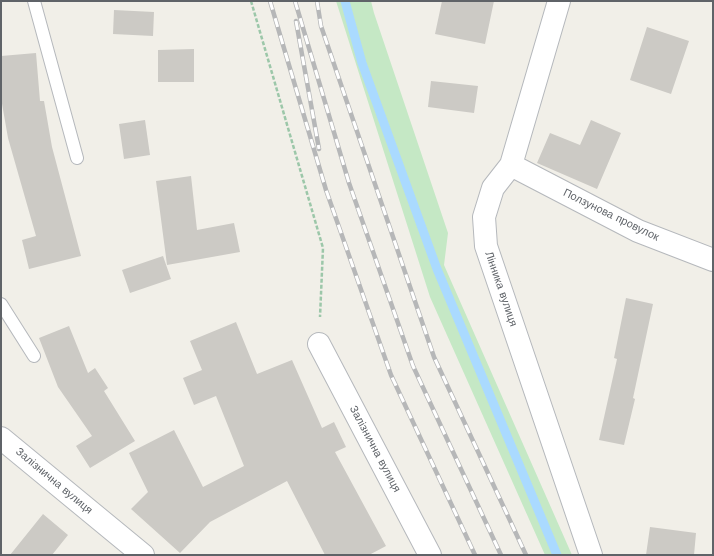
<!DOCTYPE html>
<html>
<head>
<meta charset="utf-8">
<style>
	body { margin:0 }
	#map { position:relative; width:714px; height:556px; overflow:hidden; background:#f1efe8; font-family:"Work Sans",sans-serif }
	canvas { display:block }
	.frame { position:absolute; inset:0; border:2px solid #5f6368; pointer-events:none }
</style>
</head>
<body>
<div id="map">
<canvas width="714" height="556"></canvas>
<div class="frame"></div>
</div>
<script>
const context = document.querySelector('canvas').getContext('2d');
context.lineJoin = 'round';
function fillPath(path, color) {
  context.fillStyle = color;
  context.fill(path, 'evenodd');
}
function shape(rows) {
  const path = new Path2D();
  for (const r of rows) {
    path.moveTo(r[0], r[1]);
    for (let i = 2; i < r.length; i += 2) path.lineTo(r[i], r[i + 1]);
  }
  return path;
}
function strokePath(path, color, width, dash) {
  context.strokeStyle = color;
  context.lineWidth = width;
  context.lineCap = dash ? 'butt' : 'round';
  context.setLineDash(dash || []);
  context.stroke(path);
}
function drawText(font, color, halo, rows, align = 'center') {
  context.font = font + ' "Work Sans",sans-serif';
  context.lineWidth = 3.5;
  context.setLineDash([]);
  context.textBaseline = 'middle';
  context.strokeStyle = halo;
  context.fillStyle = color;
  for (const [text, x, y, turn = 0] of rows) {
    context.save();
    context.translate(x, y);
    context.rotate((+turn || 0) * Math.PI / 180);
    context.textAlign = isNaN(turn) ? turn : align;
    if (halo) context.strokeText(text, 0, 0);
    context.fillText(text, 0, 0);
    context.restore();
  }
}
fillPath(shape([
	[336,1,371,1,374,13,448,233,444,265,572,555,545,555,430,297]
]), '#c5e8c5');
strokePath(shape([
	[345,1,362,63,437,269,557,555]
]), '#aadaff', 9);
fillPath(shape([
	[442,1,494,1,485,44,435,34],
	[114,10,154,12,153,36,113,34],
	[647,27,689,41,671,94,630,80],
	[194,49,194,82,158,82,158,50],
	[36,53,40,101,44,101,52,147,81,256,29,269,22,240,36,236,8,138,1,98,1,56],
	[431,81,478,86,474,113,428,107],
	[145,120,150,155,124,159,119,124],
	[591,120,621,133,597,189,537,163,550,133,580,145],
	[191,176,197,230,234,223,240,252,167,265,156,181],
	[163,256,171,279,130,293,122,270],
	[626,298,653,304,633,398,635,399,624,445,599,440,617,359,614,358],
	[236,322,257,374,292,360,322,428,334,422,346,447,335,452,386,546,369,555,325,555,287,481,210,522,180,553,131,509,148,492,129,453,174,430,203,487,244,466,216,396,194,405,183,378,202,370,190,341],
	[69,326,88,373,95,368,108,388,104,391,135,441,90,468,76,446,92,436,58,387,39,338],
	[43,514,68,535,52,555,10,555],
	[650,527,696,533,694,555,646,555]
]), '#cccac5');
const service = shape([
	[34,1,77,158],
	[1,304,34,356]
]);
const minor = shape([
	[559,1,511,165,493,188,484,217,486,246,591,555],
	[511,165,638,231,713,260],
	[319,344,430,555],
	[1,438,143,555]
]);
strokePath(service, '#b5b8bc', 14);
strokePath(minor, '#b5b8bc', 24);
strokePath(shape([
	[251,1,323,248,320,317]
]), '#9cc7a9', 2.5, [4, 2]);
strokePath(service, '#fff', 12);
strokePath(minor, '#fff', 22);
const rail = shape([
	[270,1,326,190,391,375,475,555],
	[295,1,349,183,413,366,501,555],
	[317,1,321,26,434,357,526,555],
	[296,21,319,149]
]);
strokePath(rail, '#b6b7b8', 4.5);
strokePath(rail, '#fff', 3, [9]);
drawText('11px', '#5f6368', '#fff', [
	["Ползунова провулок",611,215,26],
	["Лінника вулиця",501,289,71],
	["Залізнична вулиця",375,449,62],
	["Залізнична вулиця",54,481,40]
]);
</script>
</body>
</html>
